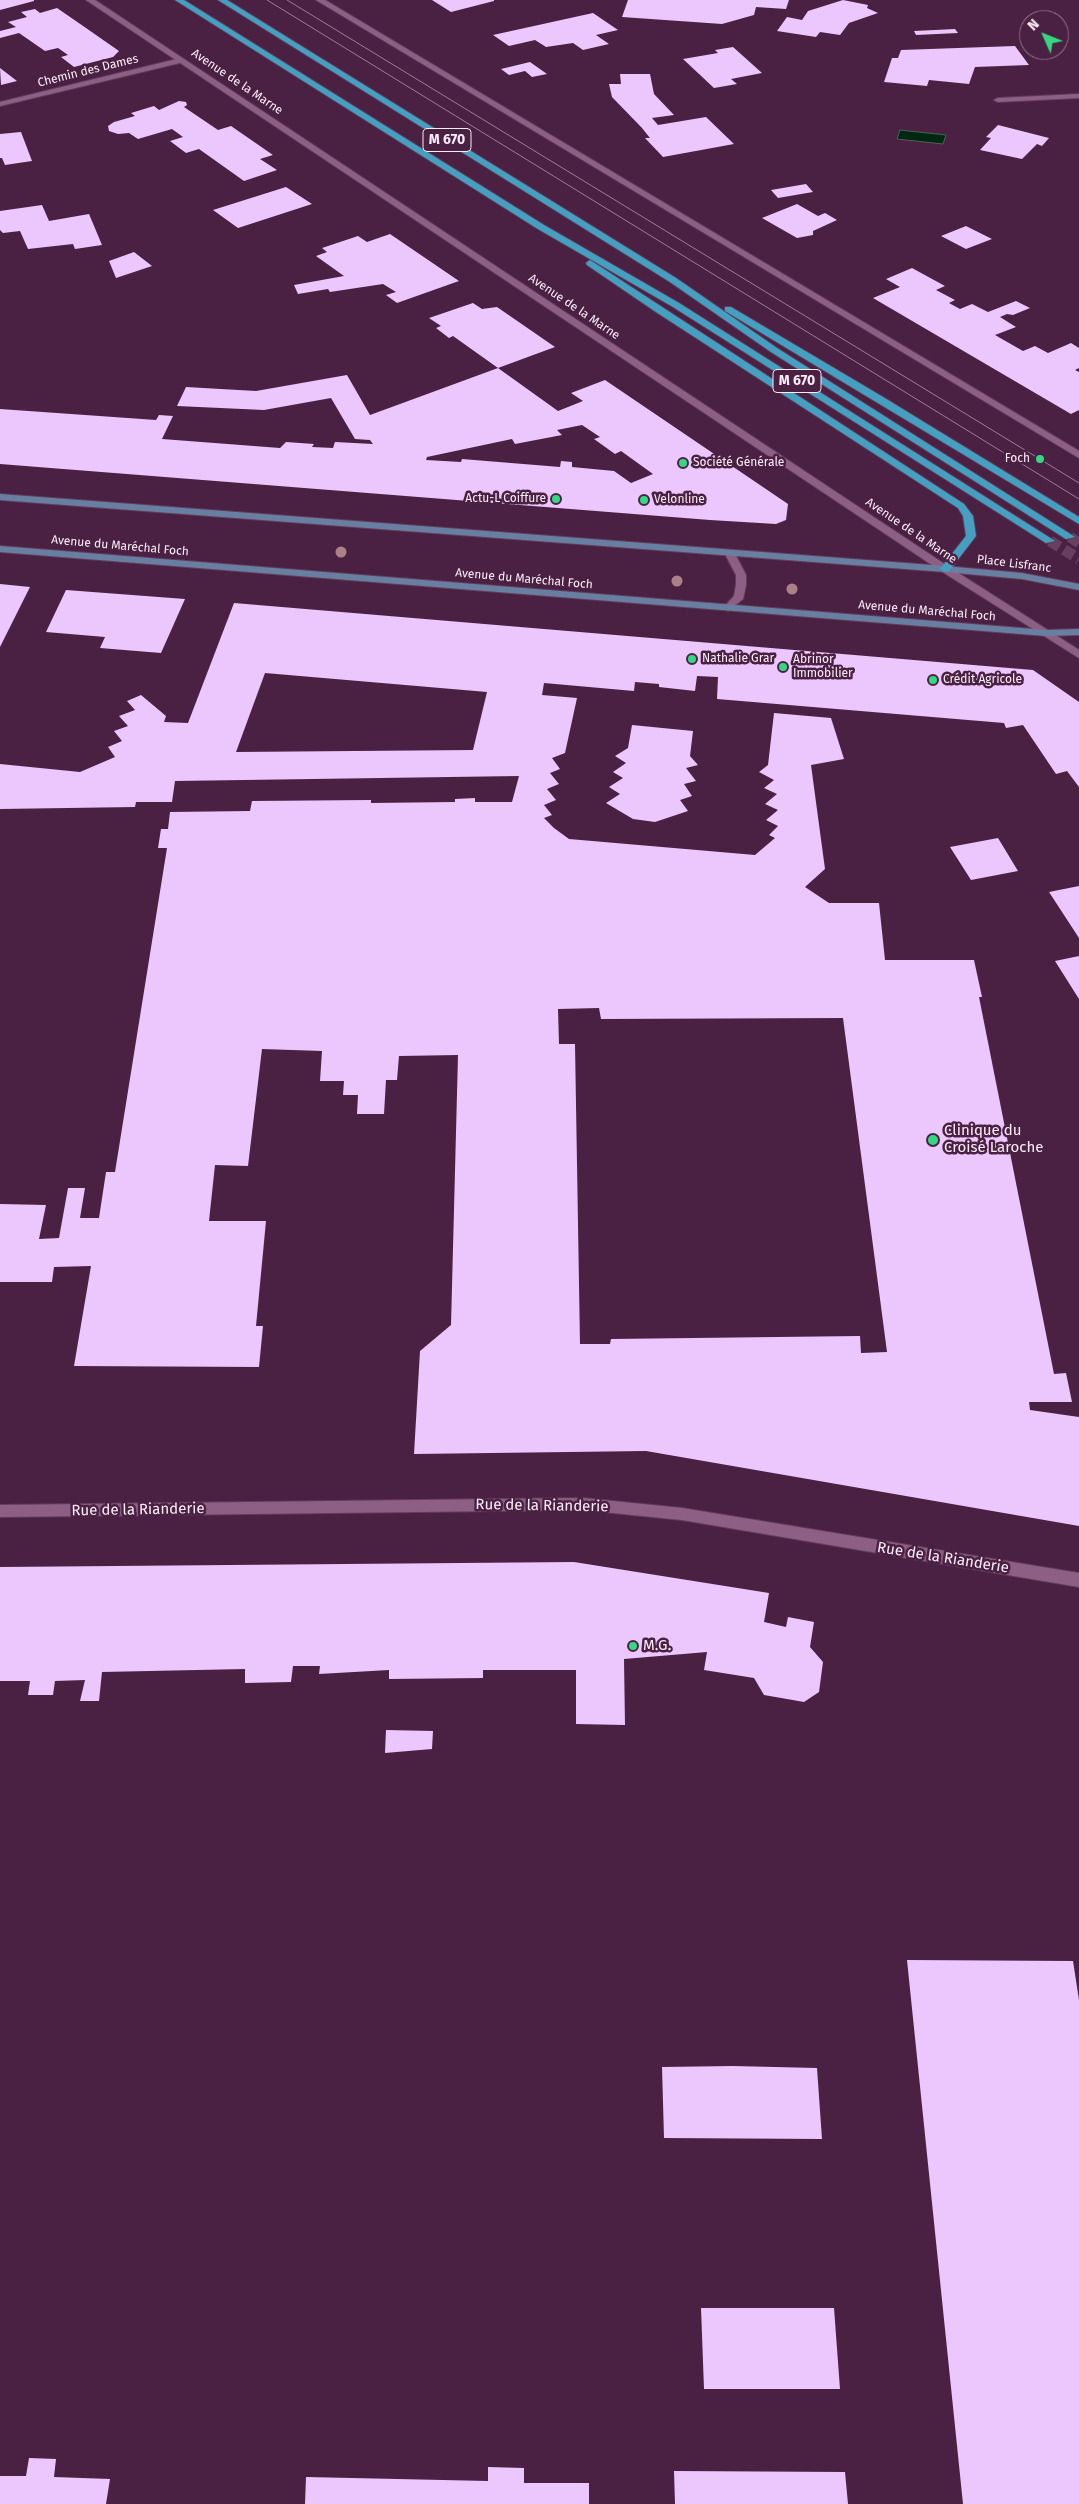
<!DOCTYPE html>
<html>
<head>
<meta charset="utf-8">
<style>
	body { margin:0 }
	#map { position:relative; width:1079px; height:2504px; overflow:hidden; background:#4b2143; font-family:"Fira Sans",sans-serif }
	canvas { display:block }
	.north { position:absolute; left:1019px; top:10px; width:50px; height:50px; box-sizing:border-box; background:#4b2143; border:1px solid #92738c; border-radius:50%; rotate:314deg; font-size:14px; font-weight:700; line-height:20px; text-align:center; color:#fdedf9 }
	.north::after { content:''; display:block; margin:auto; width:18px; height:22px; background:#33d881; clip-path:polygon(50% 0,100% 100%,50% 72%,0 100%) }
</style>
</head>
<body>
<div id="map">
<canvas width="1079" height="2504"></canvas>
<div class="north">N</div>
</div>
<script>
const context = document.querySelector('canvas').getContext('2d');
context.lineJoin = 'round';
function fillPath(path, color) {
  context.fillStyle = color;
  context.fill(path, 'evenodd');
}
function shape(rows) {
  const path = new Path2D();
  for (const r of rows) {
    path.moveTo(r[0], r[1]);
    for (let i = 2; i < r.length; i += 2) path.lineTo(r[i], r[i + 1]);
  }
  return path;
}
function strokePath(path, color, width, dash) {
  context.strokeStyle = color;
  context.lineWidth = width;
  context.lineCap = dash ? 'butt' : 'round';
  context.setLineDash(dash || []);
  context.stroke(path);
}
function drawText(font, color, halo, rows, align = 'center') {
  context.font = font + ' "Fira Sans",sans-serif';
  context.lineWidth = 5;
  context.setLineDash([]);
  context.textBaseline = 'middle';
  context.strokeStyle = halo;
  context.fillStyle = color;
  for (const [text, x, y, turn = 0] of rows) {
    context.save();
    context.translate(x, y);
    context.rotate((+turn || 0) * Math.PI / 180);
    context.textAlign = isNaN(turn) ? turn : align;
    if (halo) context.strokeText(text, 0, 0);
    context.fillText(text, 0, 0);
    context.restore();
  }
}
const water = shape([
	[900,130,946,135,943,144,897,139,900,130]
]);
fillPath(water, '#002710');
strokePath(water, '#4c6256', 1);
fillPath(shape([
	[0,0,34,0,34,1,0,10],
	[432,0,494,0,494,1,451,12],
	[628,0,789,0,786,9,756,7,754,15,722,24,622,17],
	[843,0,868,5,867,8,878,13,849,23,840,35,820,32,816,37,777,31,787,17,802,20,808,11],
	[57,8,86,28,119,51,113,57,74,67,61,57,68,55,58,48,45,51,19,33,0,38,0,31,16,27,8,22,27,17,21,12,35,9,40,13],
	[593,13,618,30,596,35,609,44,583,50,573,43,546,47,535,40,509,46,493,35],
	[955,29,958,33,916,35,914,31],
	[1015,46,1029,65,975,67,969,84,929,80,927,86,884,82,892,58,898,58,901,50],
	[733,47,762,73,731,79,737,84,714,88,683,59,718,53,715,50],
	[530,62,547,74,532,77,525,71,509,75,501,69],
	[0,68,17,81,1,85],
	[620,74,650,74,654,94,674,115,652,118,658,125,706,117,734,144,663,157,645,138,650,138,642,128,612,97,609,84,621,84],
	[179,101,186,102,187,105,184,107,218,130,231,126,273,155,260,159,277,170,244,181,199,149,186,153,170,141,183,137,172,129,138,139,129,133,118,134,109,131,108,126,114,122,135,116,131,113,154,106,159,110],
	[998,125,1049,138,1042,146,1037,144,1022,159,980,150,991,138,986,137],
	[21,132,32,161,5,165,2,158,0,158,0,134],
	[806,184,813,192,778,198,771,190],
	[286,187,312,204,238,228,213,210],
	[797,204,818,216,825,213,837,220,813,231,813,235,797,238,762,218],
	[42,205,49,221,89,214,102,245,75,249,73,244,28,249,20,231,3,233,0,230,0,211],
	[966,226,992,239,966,249,941,236],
	[390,234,459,281,397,303,386,295,396,292,383,284,330,292,328,289,298,294,294,285,344,276,316,256,327,252,322,248,358,236,367,242],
	[134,252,152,266,116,278,109,261],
	[912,268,945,286,936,290,955,300,949,303,960,309,972,304,988,312,1016,301,1030,308,1013,315,1007,314,1000,317,1016,327,995,335,1023,351,1035,346,1048,353,1071,343,1079,348,1079,368,1075,370,1079,372,1079,410,1071,414,873,298,900,287,886,279],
	[473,303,482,309,497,307,555,347,498,368,558,411,583,401,571,393,605,380,788,504,786,520,776,524,710,520,0,464,0,409,156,420,159,415,173,416,162,439,280,448,286,442,314,444,312,447,333,448,335,442,373,444,370,440,355,439,331,398,264,410,177,406,186,387,256,391,347,375,370,415,498,368,453,336,449,338,436,328,441,326,429,318],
	[582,425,600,437,594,439,615,454,621,451,653,474,631,483,614,471,572,467,572,462,561,461,560,467,462,459,461,462,426,460,427,457,512,439,515,444,562,435,557,430],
	[0,584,30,587,0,647],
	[66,590,185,599,161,653,100,648,105,637,46,632],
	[234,603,1033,670,1079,702,1079,787,1067,771,1056,774,1023,725,1006,728,1004,723,717,699,718,677,697,676,695,691,659,687,659,684,635,682,634,691,544,683,542,695,577,698,565,753,552,758,560,769,550,773,559,784,547,789,556,800,544,805,552,815,544,818,554,828,569,839,755,855,775,838,769,835,778,826,766,820,778,810,765,804,777,794,764,788,774,780,759,772,768,765,774,713,831,718,844,759,811,765,825,869,805,887,829,903,879,903,885,960,974,960,982,997,979,997,1054,1374,1066,1373,1072,1402,1029,1402,1030,1410,1079,1417,1079,1526,646,1451,414,1454,420,1351,451,1325,458,1055,399,1056,397,1080,386,1080,384,1114,357,1114,358,1095,343,1095,344,1081,320,1081,322,1051,262,1049,248,1166,215,1165,209,1221,266,1221,256,1326,263,1326,259,1367,74,1366,91,1266,54,1267,52,1282,0,1282,0,1204,46,1205,39,1239,59,1238,68,1188,85,1188,80,1218,99,1218,106,1172,115,1172,167,848,158,848,161,829,168,829,170,812,250,811,252,801,371,800,371,803,455,802,455,799,475,798,475,802,512,802,519,776,175,781,172,802,136,802,135,807,0,809,0,764,80,772,115,757,108,747,122,741,114,731,128,726,119,716,135,710,127,701,141,695,166,716,164,722,188,723],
	[265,673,487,692,473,750,236,752],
	[599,1008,601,1019,843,1018,887,1352,861,1353,860,1336,611,1339,610,1344,580,1344,575,1044,559,1044,558,1009],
	[632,725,693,731,690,756,698,765,686,768,696,781,684,784,692,796,680,800,688,811,655,822,633,819,606,803,620,794,609,787,623,778,613,772,626,763,615,756,628,748],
	[998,838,1018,871,971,880,950,847],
	[1079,886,1079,938,1049,892],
	[1079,956,1079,999,1055,961],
	[574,1562,769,1593,764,1622,786,1627,788,1617,814,1622,810,1647,823,1662,819,1692,804,1702,764,1695,754,1678,704,1670,707,1652,624,1659,625,1725,576,1724,576,1670,483,1670,483,1678,389,1679,389,1670,319,1674,320,1666,293,1666,291,1682,245,1683,245,1669,102,1672,99,1701,80,1701,85,1680,55,1681,53,1695,28,1695,30,1681,0,1681,0,1567],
	[386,1730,433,1731,432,1749,385,1753],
	[907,1960,1073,1961,1079,2000,1079,2504,963,2504],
	[733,2066,817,2068,822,2139,664,2138,662,2067],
	[701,2308,834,2308,840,2389,704,2389],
	[29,2458,56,2459,54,2477,110,2479,106,2504,0,2504,0,2476,26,2476],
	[488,2467,524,2468,524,2483,589,2483,589,2504,305,2504,306,2477,488,2481],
	[674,2471,845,2472,848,2504,675,2504]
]), '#ebc7fd');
strokePath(shape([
	[1070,537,1079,543],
	[1050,541,1079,559]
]), '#66405e', 11, [11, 5.5]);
const minor = shape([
	[181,58,185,60,184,62,0,106,0,102,181,58],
	[1079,94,1079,98,998,102,994,100,998,98,1079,94],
	[730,551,735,554,746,575,746,585,743,599,728,611,723,608,734,596,736,585,736,575,725,554,730,551],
	[583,1498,682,1508,1079,1573,1079,1587,682,1520,583,1510,0,1517,0,1505,583,1498]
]);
const tertiary = shape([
	[86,0,95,0,949,567,1079,650,1079,658,941,571,86,0],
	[316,0,325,0,1079,451,1079,458,316,0]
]);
const secondary = shape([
	[0,494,945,566,1022,573,1079,584,1079,590,1022,579,945,572,0,500,0,494],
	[0,546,1046,630,1079,629,1079,635,1046,636,0,552,0,546]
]);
const primary = shape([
	[175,0,184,0,544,225,679,303,1055,541,1046,543,673,307,538,229,175,0],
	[218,0,227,0,676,278,777,348,1075,537,1066,539,771,352,670,282,218,0],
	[590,260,964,504,973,516,976,536,949,571,945,572,940,569,966,536,963,516,958,508,656,312,587,265,586,263,590,260],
	[725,307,731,307,883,397,1079,517,1079,524,725,311,725,307]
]);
strokePath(minor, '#603e5b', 2);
strokePath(tertiary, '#603e5b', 2);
strokePath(secondary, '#603e5b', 2);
strokePath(primary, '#603e5b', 2);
fillPath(minor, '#8e5f84');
fillPath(tertiary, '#8e5f84');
fillPath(secondary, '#697fa2');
fillPath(primary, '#449fc1');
strokePath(shape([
	[267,0,1079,499],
	[287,0,1079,483]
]), '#9b7d95', 1);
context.fillStyle = '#ab8089';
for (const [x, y] of [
	[341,552],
	[677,581],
	[792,589]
]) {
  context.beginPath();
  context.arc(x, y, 5.5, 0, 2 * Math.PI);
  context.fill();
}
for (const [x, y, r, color] of [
	[1040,459,5,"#33d881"],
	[683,463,5,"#33d881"],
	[556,499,5,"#33d881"],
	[644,500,5,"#33d881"],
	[692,659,5,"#33d881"],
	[783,667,5,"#33d881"],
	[933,680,5,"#33d881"],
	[933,1140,6,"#33d881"],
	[633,1646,5,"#33d881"]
]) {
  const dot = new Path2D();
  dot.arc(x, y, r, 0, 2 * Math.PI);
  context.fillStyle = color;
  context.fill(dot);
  strokePath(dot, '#4b2143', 2);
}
drawText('12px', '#fdedf9', '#4b2143', [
	["Chemin des Dames",88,71,-14],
	["Avenue de la Marne",237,82,34],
	["Avenue de la Marne",574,307,34],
	["Avenue de la Marne",911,531,34],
	["Avenue du Maréchal Foch",120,546,5],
	["Place Lisfranc",1014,564,7],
	["Avenue du Maréchal Foch",524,579,5],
	["Avenue du Maréchal Foch",927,611,5]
]);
drawText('12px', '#fdedf9', '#4b2143', [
	["Foch",1030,459,"right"],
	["Société Générale",693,463],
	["Actu-L Coiffure",546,499,"right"],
	["Velonline",654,500],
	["Nathalie Grar",702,659],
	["Abrinor",793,660],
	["Immobilier",793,674],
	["Crédit Agricole",943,680]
], 'left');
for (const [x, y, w] of [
	[447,140,48],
	[797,381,48]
]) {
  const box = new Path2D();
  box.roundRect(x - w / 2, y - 11.5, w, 23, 4);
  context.fillStyle = '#4b2143';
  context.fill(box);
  strokePath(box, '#fdedf9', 1);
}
drawText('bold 14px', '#fdedf9', null, [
	["M 670",447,140],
	["M 670",797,381]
]);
drawText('15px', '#fdedf9', '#4b2143', [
	["Clinique du",944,1131],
	["Croisé Laroche",944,1148],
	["M.G.",643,1646]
], 'left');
drawText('15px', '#fdedf9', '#4b2143', [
	["Rue de la Rianderie",542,1506,1],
	["Rue de la Rianderie",138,1510,-1],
	["Rue de la Rianderie",943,1558,9]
]);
</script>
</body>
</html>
